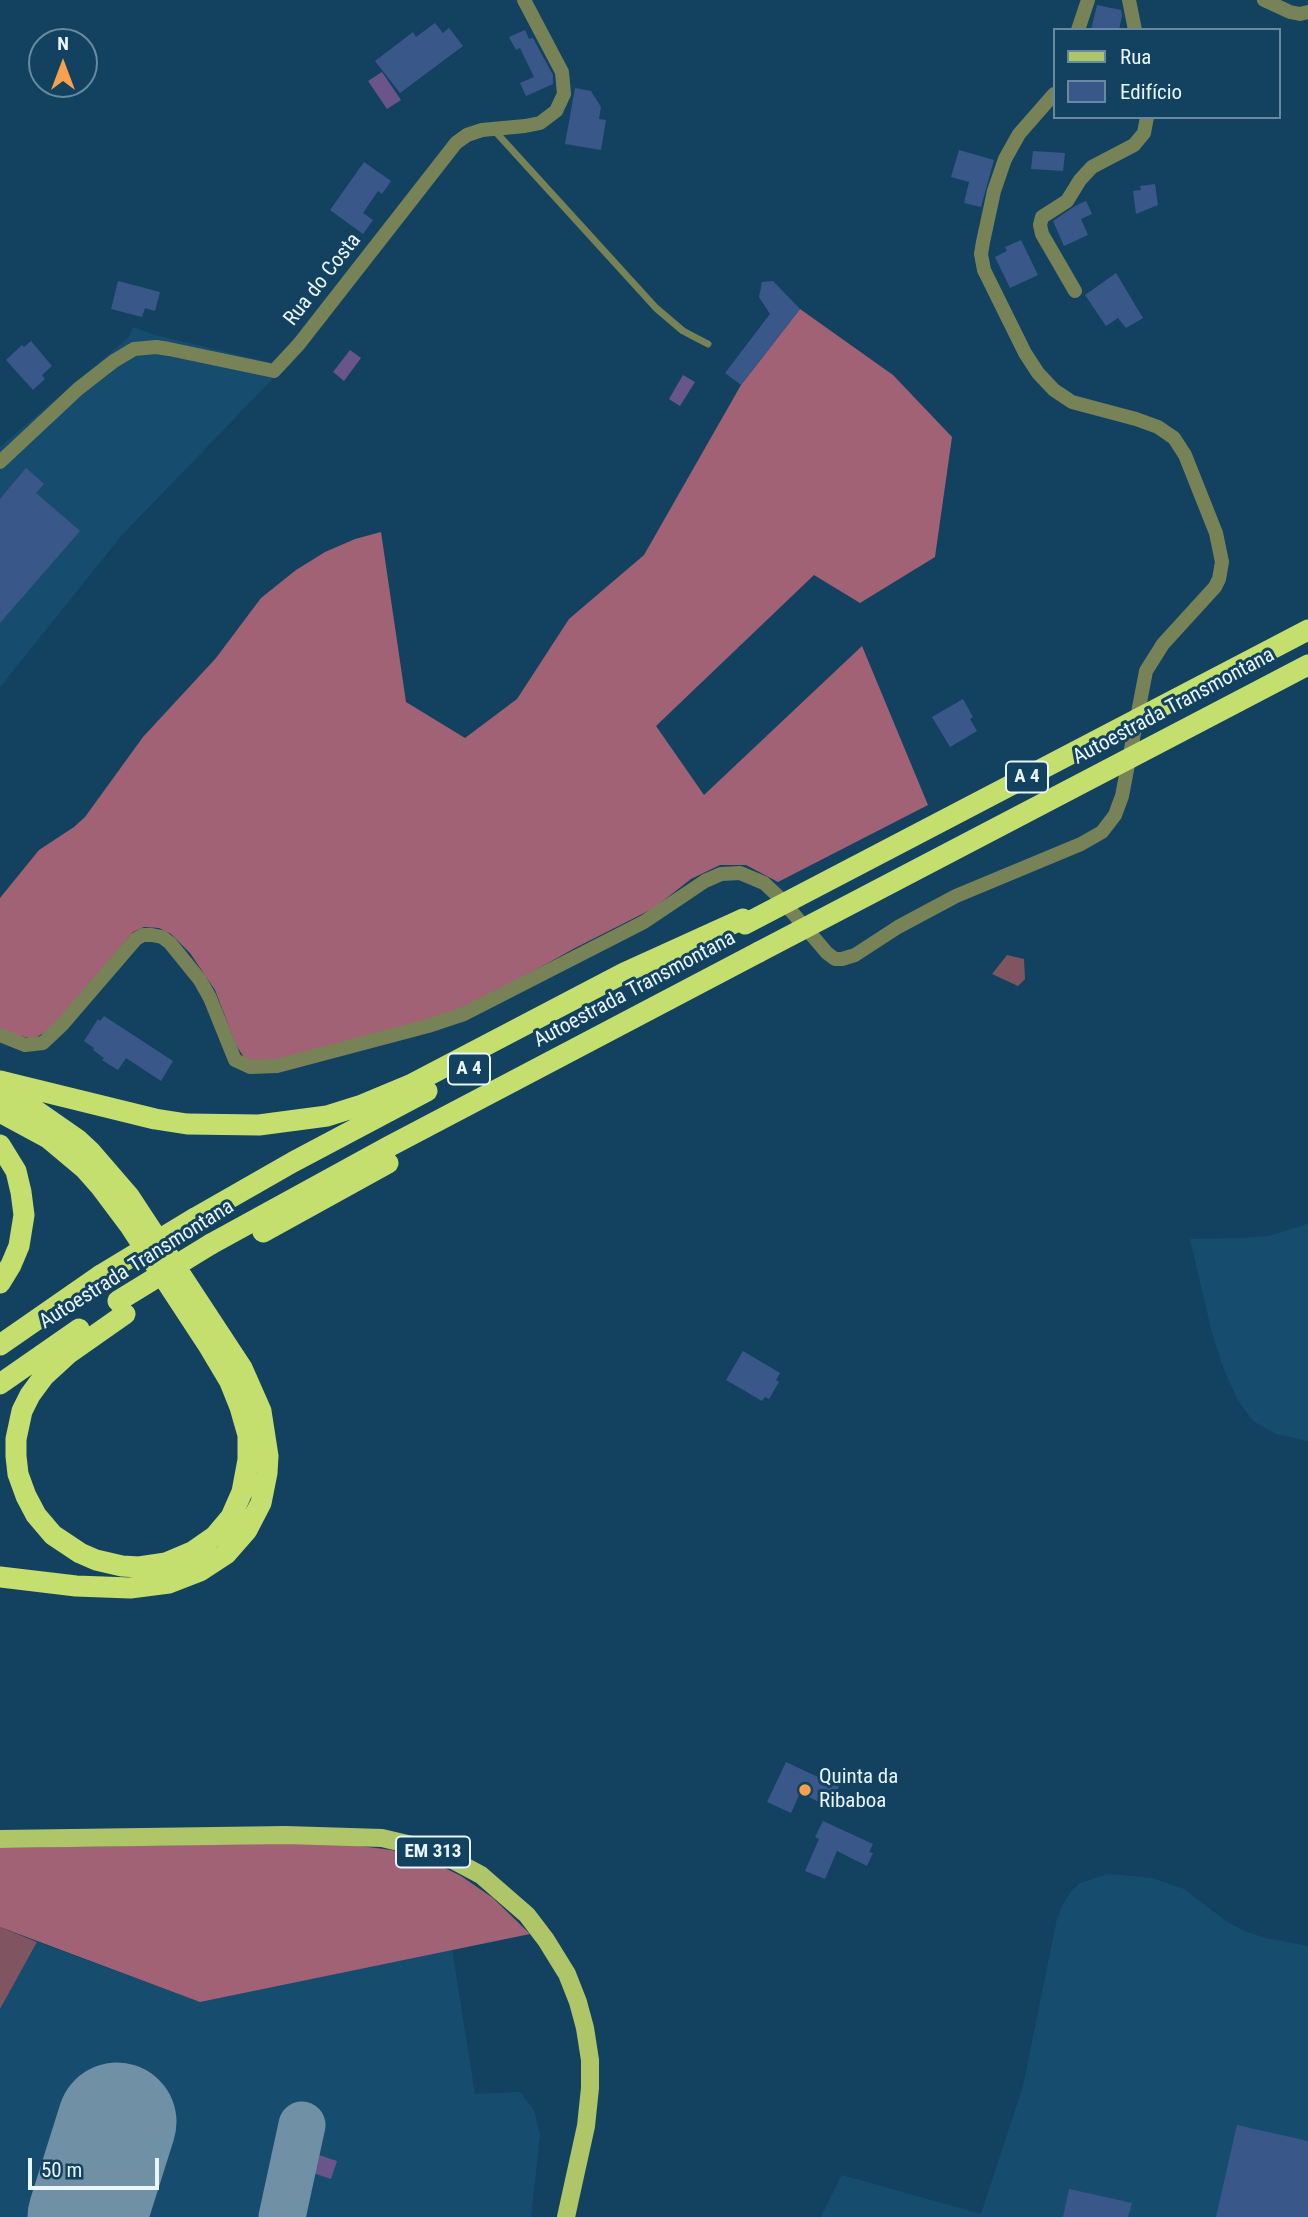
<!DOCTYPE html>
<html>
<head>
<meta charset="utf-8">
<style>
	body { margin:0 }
	#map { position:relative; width:1308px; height:2217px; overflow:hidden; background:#124260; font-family:"Roboto Condensed",sans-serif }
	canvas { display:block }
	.legend { position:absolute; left:1053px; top:28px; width:228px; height:91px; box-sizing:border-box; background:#124260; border:2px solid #688aa0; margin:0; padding:9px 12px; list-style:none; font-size:21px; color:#e9f6ff }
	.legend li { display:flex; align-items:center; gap:14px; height:35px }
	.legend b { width:35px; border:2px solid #688aa0 }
	.north { position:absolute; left:28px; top:28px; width:70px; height:70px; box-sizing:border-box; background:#124260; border:2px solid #688aa0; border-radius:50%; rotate:0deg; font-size:19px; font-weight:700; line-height:28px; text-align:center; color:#e9f6ff }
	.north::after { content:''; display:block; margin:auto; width:24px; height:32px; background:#f9a04d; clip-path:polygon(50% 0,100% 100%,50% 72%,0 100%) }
	.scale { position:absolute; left:28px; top:2158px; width:131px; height:32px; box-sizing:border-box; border:4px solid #e9f6ff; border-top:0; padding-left:9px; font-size:21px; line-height:24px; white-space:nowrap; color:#e9f6ff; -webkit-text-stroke:5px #124260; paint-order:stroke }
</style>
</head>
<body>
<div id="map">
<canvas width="1308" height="2217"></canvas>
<ul class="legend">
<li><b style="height:9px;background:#aec568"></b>Rua</li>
<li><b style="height:19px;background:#3a578a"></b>Edifício</li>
</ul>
<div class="north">N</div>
<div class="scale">50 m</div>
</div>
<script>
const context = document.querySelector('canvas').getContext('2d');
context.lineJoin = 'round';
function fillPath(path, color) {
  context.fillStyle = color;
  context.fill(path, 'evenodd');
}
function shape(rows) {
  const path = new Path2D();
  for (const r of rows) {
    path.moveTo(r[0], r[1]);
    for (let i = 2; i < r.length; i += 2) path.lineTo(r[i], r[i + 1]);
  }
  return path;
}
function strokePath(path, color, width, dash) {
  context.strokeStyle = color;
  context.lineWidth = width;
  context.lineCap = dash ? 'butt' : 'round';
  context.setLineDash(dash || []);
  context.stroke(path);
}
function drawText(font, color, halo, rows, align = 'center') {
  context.font = font + ' "Roboto Condensed",sans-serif';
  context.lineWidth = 6;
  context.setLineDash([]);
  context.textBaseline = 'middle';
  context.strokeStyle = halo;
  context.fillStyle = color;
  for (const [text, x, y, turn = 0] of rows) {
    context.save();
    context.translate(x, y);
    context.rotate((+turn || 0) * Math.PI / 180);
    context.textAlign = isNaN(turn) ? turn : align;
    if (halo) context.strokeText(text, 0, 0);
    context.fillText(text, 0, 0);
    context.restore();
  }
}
fillPath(shape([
	[133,327,155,335,285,366,122,535,0,687,0,447,129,337],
	[1308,1224,1308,1441,1276,1434,1253,1421,1237,1399,1222,1364,1212,1333,1190,1239,1240,1238,1268,1236],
	[1108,1874,1152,1878,1184,1889,1226,1921,1244,1931,1265,1938,1308,1946,1308,2217,821,2217,842,2175,981,2214,1023,2086,1057,1919,1063,1904,1072,1890,1080,1883],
	[37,1942,200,2002,452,1949,475,2094,520,2092,534,2110,540,2135,531,2217,0,2217,0,2009]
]), '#164d6f');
fillPath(shape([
	[1007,955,1024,959,1025,979,1018,986,992,974],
	[0,1927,37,1942,0,2009]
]), '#815461');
fillPath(shape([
	[800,309,893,375,952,437,935,557,860,603,814,575,656,726,704,795,862,646,928,805,778,882,746,865,720,865,691,879,654,908,575,948,476,1003,429,1021,298,1057,259,1062,245,1059,236,1045,215,990,190,953,171,934,159,928,144,927,133,932,51,1029,33,1039,12,1034,0,1028,0,898,39,850,74,827,85,817,143,737,216,658,261,598,296,570,325,552,355,539,381,532,406,702,465,738,517,699,569,619,644,555,741,385],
	[315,1843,352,1845,392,1850,445,1868,461,1876,493,1898,530,1934,200,2002,0,1927,0,1848]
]), '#a16275');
fillPath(shape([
	[382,72,401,100,387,109,368,81],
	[350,350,361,358,344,381,333,372],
	[683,375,695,382,680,406,669,399],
	[319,2155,337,2161,331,2179,313,2173]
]), '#695589');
strokePath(shape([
	[89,2211,93,2217],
	[282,2217,302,2125]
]), '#6f90a5', 47);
strokePath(shape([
	[87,2217,117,2122]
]), '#6f90a5', 119);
fillPath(shape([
	[1097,5,1121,10,1122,16,1119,30,1091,30],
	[435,23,443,33,449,28,463,46,400,93,375,61,413,32,416,37],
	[525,30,529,39,533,38,553,75,553,84,526,96,520,83,534,77,520,48,516,50,509,37],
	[575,88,591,91,601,107,599,119,606,120,601,150,565,144],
	[959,150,994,160,981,207,964,203,969,182,951,177],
	[1033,151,1065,153,1063,171,1031,169],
	[364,162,391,181,382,194,378,191,363,213,373,220,363,234,330,210],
	[1155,184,1158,205,1136,214,1133,191,1141,190,1140,186],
	[1086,201,1092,214,1081,219,1088,235,1064,246,1053,221,1075,206],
	[1021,240,1038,275,1010,288,995,257,1007,251,1005,247],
	[1116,273,1143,318,1126,328,1118,318,1106,326,1085,295],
	[118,281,160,292,155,311,145,308,142,317,111,309],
	[773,281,800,309,741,385,725,373,770,314,759,297,762,282],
	[31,341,52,366,42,375,45,379,33,390,6,360,22,345,24,347],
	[26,468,44,484,36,493,80,531,0,623,0,499],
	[963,699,973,717,970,719,977,731,950,747,932,717],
	[104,1016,173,1061,161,1081,126,1058,118,1070,102,1060,104,1058,93,1050,94,1048,84,1041,98,1019,100,1021],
	[743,1351,780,1373,776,1380,779,1382,769,1399,765,1397,762,1401,726,1380],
	[786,1762,839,1787,830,1807,800,1793,791,1813,767,1802],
	[823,1821,873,1844,869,1852,873,1853,867,1866,837,1851,825,1879,805,1871,819,1839,815,1837],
	[1237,2125,1308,2141,1308,2217,1216,2217],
	[1069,2189,1132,2203,1128,2217,1063,2217]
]), '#3a578a');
strokePath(shape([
	[493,129,656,308,683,331,708,344]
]), '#778357', 7);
strokePath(shape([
	[1129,0,1135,30],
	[1264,0,1290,12,1300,14,1308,12],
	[1078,30,1088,0],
	[1075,291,1042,234,1040,225,1042,217,1067,201,1080,180,1092,167,1134,145,1144,133,1147,117],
	[0,462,78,389,114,361,134,349,156,347,169,349,274,371,299,344,456,143,467,135,482,130,525,126,540,123,556,111,564,94,562,72,524,0],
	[0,1035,25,1045,43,1043,62,1025,136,939,143,935,152,935,162,937,170,943,200,980,210,998,235,1060,250,1067,277,1066,428,1026,464,1014,644,922,705,881,721,874,740,873,764,883,780,898,827,953,835,959,842,959,855,955,898,927,956,896,1081,844,1102,832,1115,815,1122,796,1146,671,1163,644,1215,587,1219,579,1222,562,1216,533,1185,455,1174,438,1158,427,1136,419,1072,402,1054,390,1038,373,1025,353,984,270,981,254,983,242,994,191,1005,159,1019,134,1054,94]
]), '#778357', 14);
strokePath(shape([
	[0,1839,286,1835,382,1838,416,1846,453,1860,481,1875,527,1915,546,1940,567,1974,578,2002,585,2028,590,2060,590,2088,586,2126,566,2217]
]), '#aec568', 18);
strokePath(shape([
	[0,1081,155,1119,187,1124,259,1125,327,1116,362,1105,410,1085,624,973,743,919],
	[0,1093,31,1107,77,1139,91,1152,129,1196,242,1368,261,1411,268,1456,267,1473,261,1503,247,1530,226,1554,200,1571,169,1583,130,1588,76,1586,0,1577],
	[0,1112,48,1138,85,1169,100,1186,130,1226,208,1345,230,1382,240,1407,248,1435,248,1460,242,1492,231,1517,215,1536,192,1552,166,1563,139,1567,122,1566,96,1560,80,1553,53,1535,36,1515,26,1496,18,1474,16,1456,16,1439,22,1411,30,1395,44,1376,68,1354,125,1314],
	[0,1145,16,1171,21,1192,24,1215,19,1246,11,1265,0,1283],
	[195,1218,293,1162,427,1091],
	[263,1232,388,1163],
	[211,1244,388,1147,759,952],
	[0,1345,101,1275],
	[0,1384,79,1329]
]), '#c4df6d', 21);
strokePath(shape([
	[745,924,1308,630],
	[759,952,1308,665],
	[101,1275,195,1218],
	[118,1301,211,1244]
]), '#c4df6d', 21);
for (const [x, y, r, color] of [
	[805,1790,7,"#f9a04d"]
]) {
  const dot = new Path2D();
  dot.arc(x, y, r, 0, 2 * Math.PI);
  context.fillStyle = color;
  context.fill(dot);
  strokePath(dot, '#124260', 2.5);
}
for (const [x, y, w] of [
	[1027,777,42],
	[469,1069,42],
	[433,1852,74]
]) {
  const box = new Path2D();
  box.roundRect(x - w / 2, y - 15.5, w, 31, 5);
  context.fillStyle = '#124260';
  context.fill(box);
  strokePath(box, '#e9f6ff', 2);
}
drawText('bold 19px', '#e9f6ff', null, [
	["A 4",1027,777],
	["A 4",469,1069],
	["EM 313",433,1852]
]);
drawText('21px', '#e9f6ff', '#124260', [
	["Rua do Costa",323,280,-52],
	["Autoestrada Transmontana",1174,707,-28],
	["Autoestrada Transmontana",635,990,-28],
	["Autoestrada Transmontana",137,1265,-32]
]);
drawText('21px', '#e9f6ff', '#124260', [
	["Quinta da",819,1778],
	["Ribaboa",819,1802]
], 'left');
</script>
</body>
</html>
